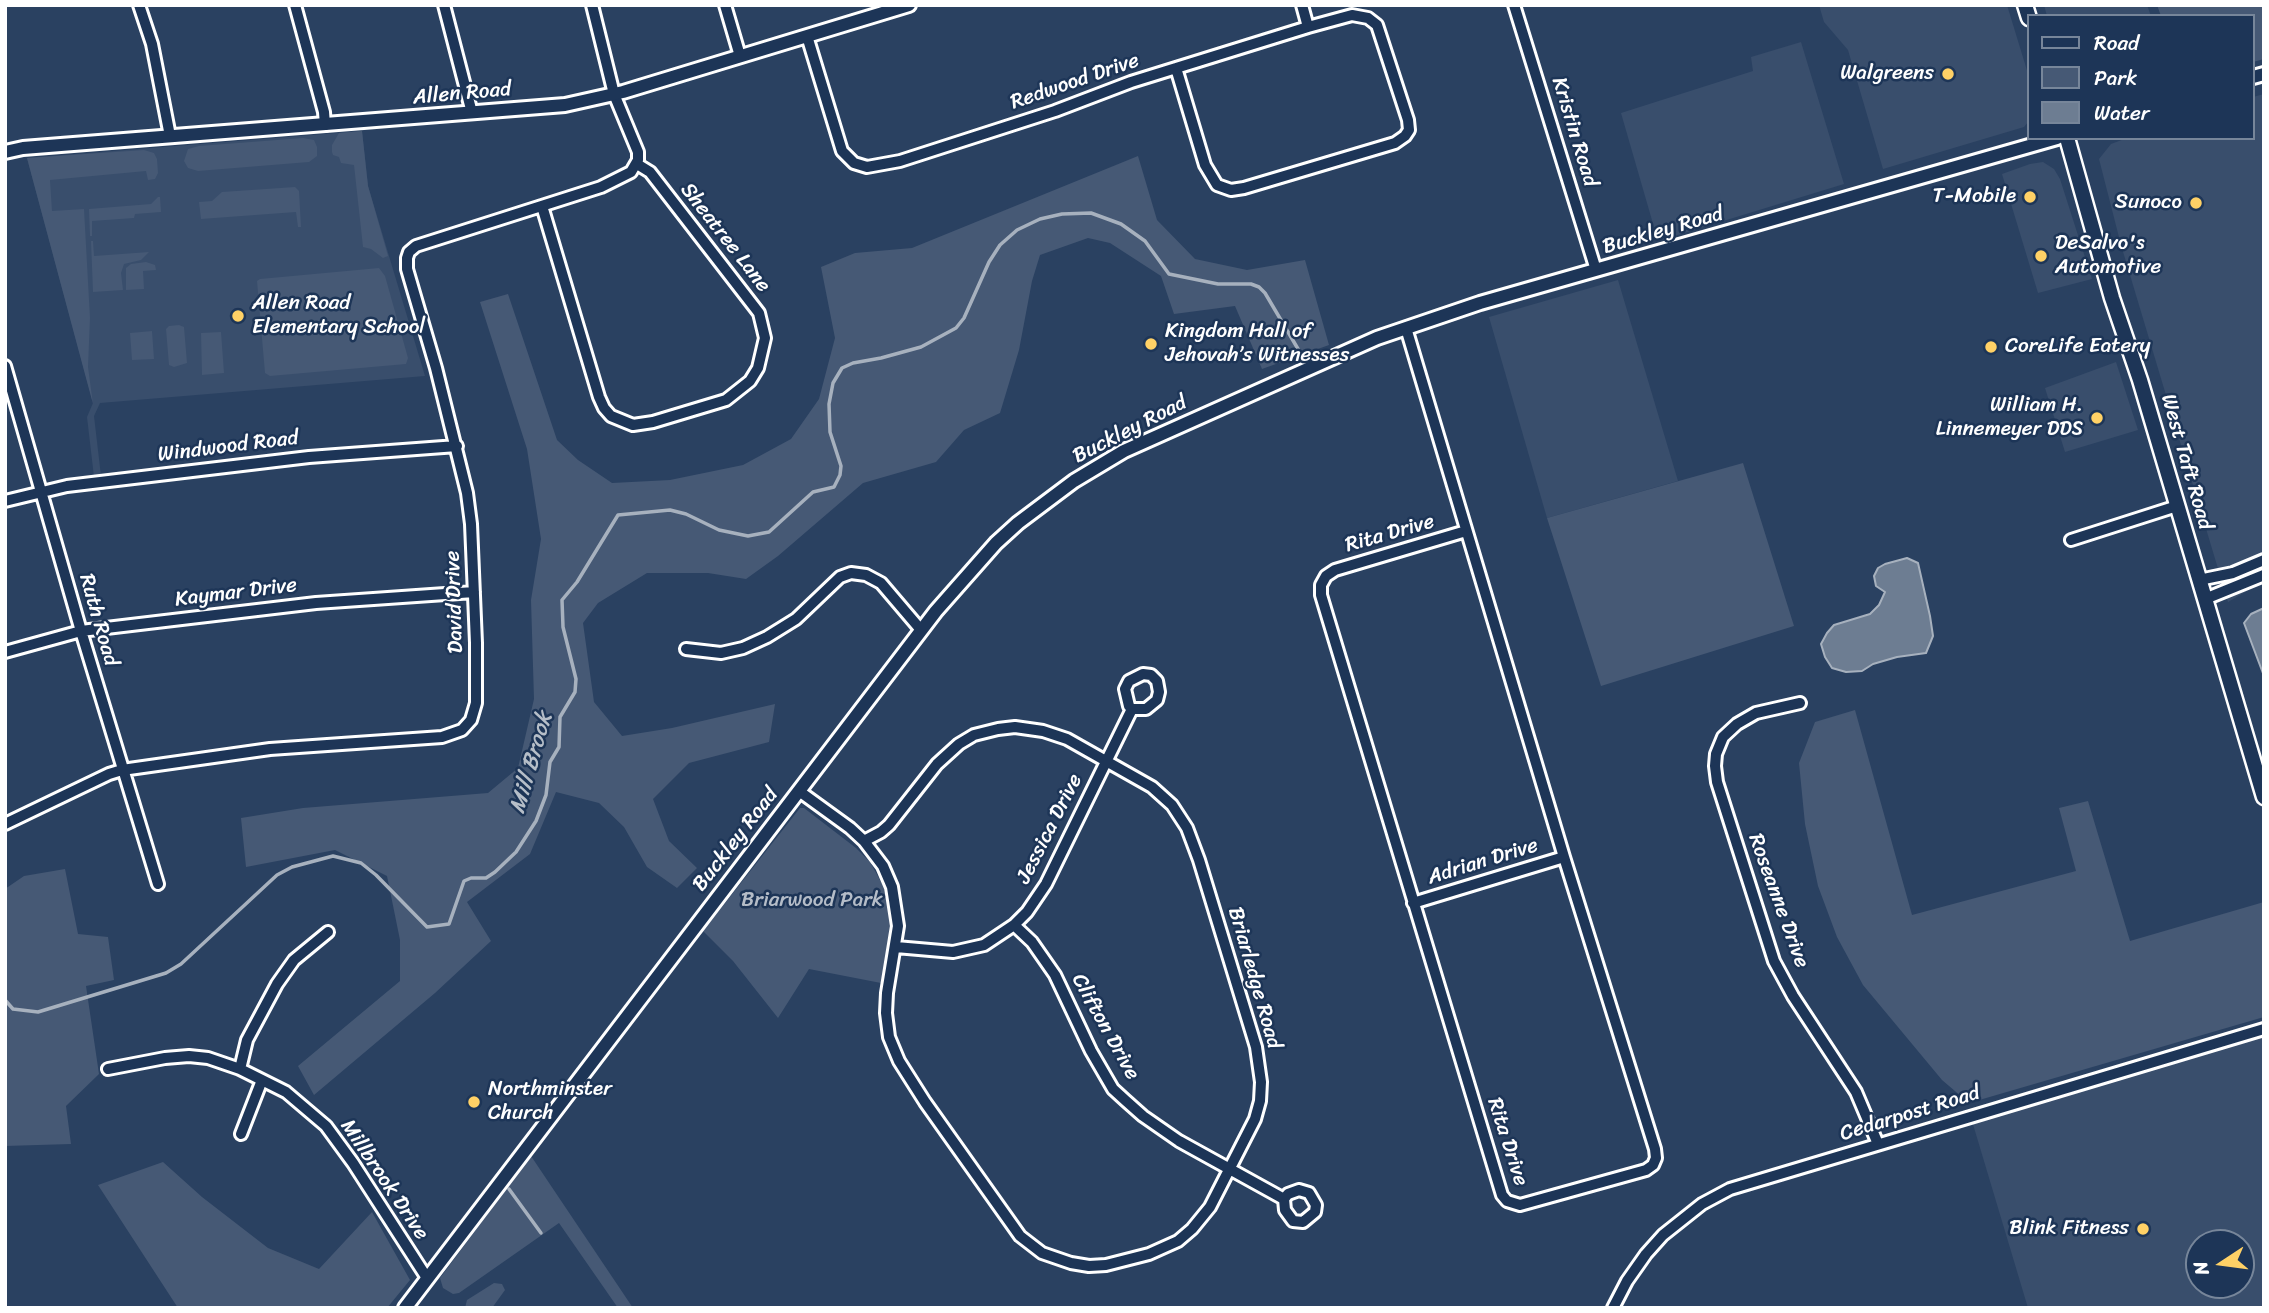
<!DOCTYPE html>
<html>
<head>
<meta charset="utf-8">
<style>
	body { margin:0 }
	#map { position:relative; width:2269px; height:1313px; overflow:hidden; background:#2a4161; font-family:Sriracha,sans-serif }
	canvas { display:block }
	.frame { position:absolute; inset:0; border:7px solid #fff; pointer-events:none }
	.legend { position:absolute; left:2027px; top:14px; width:228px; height:126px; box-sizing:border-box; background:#1d3557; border:2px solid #77869a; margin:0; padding:9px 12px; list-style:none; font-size:21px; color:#fff }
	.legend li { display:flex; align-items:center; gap:14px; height:35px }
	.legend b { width:35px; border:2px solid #77869a }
	.north { position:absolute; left:2185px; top:1229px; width:70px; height:70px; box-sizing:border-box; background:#1d3557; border:2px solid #77869a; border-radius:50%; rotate:257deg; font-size:19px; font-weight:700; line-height:28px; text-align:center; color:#fff }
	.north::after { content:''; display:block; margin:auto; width:24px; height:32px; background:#ffd166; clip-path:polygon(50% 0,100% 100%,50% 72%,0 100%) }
</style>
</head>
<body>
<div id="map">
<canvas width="2269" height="1313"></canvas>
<div class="frame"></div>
<ul class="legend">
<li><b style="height:9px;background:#1d3557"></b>Road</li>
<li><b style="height:19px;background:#465975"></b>Park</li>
<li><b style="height:19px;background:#6d7d92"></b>Water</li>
</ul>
<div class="north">N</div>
</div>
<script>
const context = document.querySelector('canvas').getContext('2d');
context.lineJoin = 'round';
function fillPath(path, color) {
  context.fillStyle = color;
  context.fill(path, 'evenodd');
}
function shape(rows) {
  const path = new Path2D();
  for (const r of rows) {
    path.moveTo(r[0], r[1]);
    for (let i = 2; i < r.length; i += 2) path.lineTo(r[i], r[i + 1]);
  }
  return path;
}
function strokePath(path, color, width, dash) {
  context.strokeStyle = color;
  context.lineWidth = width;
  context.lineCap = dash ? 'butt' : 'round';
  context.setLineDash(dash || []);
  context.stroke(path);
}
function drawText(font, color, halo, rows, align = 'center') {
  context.font = font + ' Sriracha,sans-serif';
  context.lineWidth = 5;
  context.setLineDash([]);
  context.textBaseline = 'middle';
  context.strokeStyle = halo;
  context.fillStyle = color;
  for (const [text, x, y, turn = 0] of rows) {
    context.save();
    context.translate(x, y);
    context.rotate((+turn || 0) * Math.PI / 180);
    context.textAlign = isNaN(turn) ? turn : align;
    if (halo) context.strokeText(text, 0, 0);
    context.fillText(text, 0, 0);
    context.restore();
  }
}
fillPath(shape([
	[1819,5,2007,5,2029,77,2029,121,2024,127,1883,169,1848,50,1824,22],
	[2044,5,2147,5,2151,16,2047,16],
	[1801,42,1844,184,1658,241,1621,113,1753,71,1751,57],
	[2264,94,2264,581,2228,602,2121,245,2099,159,2111,144,2127,138,2253,138,2253,97],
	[362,131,368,186,425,376,100,403,94,416,101,476,94,477,87,417,93,403,27,158],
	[2043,162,2054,169,2060,179,2092,279,2038,293,2002,174,2030,164],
	[1618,280,1678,481,1547,518,1489,317],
	[2116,362,2138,430,2065,452,2045,388],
	[2264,1036,2264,1308,2028,1308,1972,1121],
	[2199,1243,2241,1243,2241,1285,2199,1285]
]), '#394e6c');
fillPath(shape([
	[2157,5,2264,5,2264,59,2253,62,2253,16,2161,16],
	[362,131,368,186,388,256,383,258,371,249,363,247,354,165,341,163,339,157,333,155,332,152,332,145,339,133],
	[303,138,314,140,317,147,317,156,309,162,198,171,188,168,184,161,188,149,199,146],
	[144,150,154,153,157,159,158,173,155,179,148,180,146,171,50,180,52,211,84,209,90,318,88,367,93,404,27,158],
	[1138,156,1157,220,1195,259,1247,270,1305,260,1329,345,1262,369,1235,306,1174,314,1161,276,1110,243,1088,238,1040,255,1032,281,1019,350,1000,413,964,430,936,462,863,483,778,556,746,579,708,573,647,573,598,603,583,623,594,702,622,736,672,728,775,704,769,742,689,763,653,799,669,841,697,868,677,888,647,867,624,827,599,803,556,792,530,854,467,902,491,941,435,993,314,1095,298,1066,400,981,400,940,387,876,335,850,246,867,241,818,303,808,488,793,518,768,534,699,531,600,541,539,527,449,480,302,508,294,557,440,578,460,612,483,670,480,743,465,791,439,819,399,835,338,821,267,855,253,912,248],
	[295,187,299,191,301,227,298,227,296,212,201,219,199,202,212,201,222,192],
	[158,197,160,197,161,212,135,214,134,218,92,221,92,236,90,236,89,209,151,204],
	[91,241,93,241,94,256,149,252,141,260,124,264,121,273,123,290,93,292],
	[146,262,155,265,156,270,143,271,144,289,126,290,126,268,131,264],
	[379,268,385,276,408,358,406,364,270,376,265,373,257,281,260,279],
	[179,325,184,327,187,363,174,367,169,365,166,329,169,326],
	[152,331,154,359,132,360,130,333],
	[221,332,224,373,202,375,201,333],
	[1743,463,1794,626,1601,686,1547,518],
	[1855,710,1912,915,2076,871,2059,808,2088,801,2130,941,2264,902,2264,1017,1969,1103,1942,1080,1863,985,1837,937,1818,886,1805,824,1799,763,1815,722],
	[800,808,804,808,856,848,870,862,885,889,891,915,891,930,881,983,809,969,778,1018,733,961,703,931],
	[65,869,78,934,108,937,114,980,86,986,99,1074,66,1106,71,1144,5,1146,5,889,24,876],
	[531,1156,633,1308,618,1308,559,1223,459,1293,453,1294,443,1288,440,1278],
	[163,1162,202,1197,268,1248,319,1269,372,1212,410,1280,387,1308,178,1308,98,1185],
	[494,1283,502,1284,505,1290,492,1308,465,1308,467,1300]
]), '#465975');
const water = shape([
	[1907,558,1918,563,1930,616,1933,636,1926,653,1897,657,1873,664,1862,671,1846,672,1832,668,1825,657,1821,644,1827,633,1834,625,1870,614,1879,605,1885,592,1876,586,1874,576,1878,568,1885,564,1907,558],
	[2264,608,2264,676,2244,623,2251,614,2264,608]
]);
fillPath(water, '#6d7d92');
strokePath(water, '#a7b1be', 2);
strokePath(shape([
	[5,1000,13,1009,38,1012,166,973,181,964,277,875,292,867,333,856,361,863,376,875,427,927,449,924,464,881,471,878,486,878,495,872,516,852,536,821,546,795,550,762,559,747,560,717,575,692,576,679,563,627,562,600,577,582,618,515,670,510,686,514,719,530,748,536,769,532,813,492,834,487,840,475,841,466,830,432,829,404,833,383,842,368,853,363,881,358,921,347,956,328,964,318,989,262,1000,245,1017,230,1040,219,1062,214,1091,213,1121,224,1145,241,1169,274,1218,284,1251,284,1259,287,1265,293,1301,354],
	[509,1189,541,1233]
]), '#a7b1be', 3.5);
const minor = shape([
	[139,5,152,44,170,136],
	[295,5,324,112,325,125],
	[444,5,472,113],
	[725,5,740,56],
	[1302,5,1308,27],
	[1514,5,1596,270],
	[807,36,842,151,854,163,867,167,900,161,1055,111,1131,82,1308,27,1352,15,1368,18,1377,25,1408,120,1409,130,1405,136,1395,143,1244,188,1231,190,1217,185,1205,165,1176,68],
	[542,206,599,397,604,408,611,416,633,425,653,422,726,400,750,381,758,368,765,338,759,313,650,172,637,164],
	[1406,328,1564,857,1655,1149,1656,1158,1653,1165,1646,1170,1520,1205,1507,1201,1502,1195,1321,595,1321,585,1326,576,1335,570,1466,531],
	[5,366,81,631,158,884],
	[5,501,67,486,309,457,457,446],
	[2071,540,2177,506],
	[2199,580,2233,573,2264,560],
	[2205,599,2264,575],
	[686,649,721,653,743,648,767,637,796,619,840,577,851,573,866,575,881,583,921,630],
	[5,652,81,631,316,603,474,592],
	[1143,674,1151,675,1157,681,1159,692,1157,700,1146,709,1132,709,1129,706,1125,689,1129,681,1143,674],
	[1800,703,1756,713,1737,724,1723,737,1716,754,1715,766,1717,782,1774,961,1793,996,1856,1092,1878,1144],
	[799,791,850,828,864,841,883,866,892,887,898,926,887,993,886,1013,889,1037,899,1061,925,1102,1020,1236,1042,1253,1071,1263,1089,1266,1106,1265,1149,1254,1178,1241,1192,1229,1210,1207,1255,1119,1260,1101,1261,1082,1256,1047,1199,860,1187,828,1172,805,1152,787,1067,739,1043,731,1015,727,998,729,974,735,959,744,937,764,889,825,881,832,864,841],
	[5,824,109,774,122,770,270,749,442,737,462,730,471,720,476,703,476,643,471,524,467,493,436,368,407,269,407,258,409,252,416,246,601,187,631,172,638,160,638,152,614,94,592,5],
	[1413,903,1564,857],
	[1014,925,1032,942,1055,975,1091,1051,1113,1089,1125,1100,1143,1116,1179,1141,1284,1199],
	[896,947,953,952,984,945,1014,925,1027,912,1046,884,1132,709],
	[108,1069,165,1058,189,1056,208,1058,240,1069,286,1092,326,1126,353,1163,427,1278],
	[240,1069,247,1040,277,984,294,960,328,932],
	[241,1134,262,1080],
	[1299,1190,1309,1193,1316,1205,1315,1212,1303,1222,1293,1221,1285,1210,1284,1199,1288,1194,1299,1190],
	[1613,1308,1627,1281,1646,1254,1663,1235,1702,1204,1730,1189,2264,1029]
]);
const tertiary = shape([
	[2253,77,2264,74],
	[5,152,23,148,565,105,623,92,909,5],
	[405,1308,936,611,996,543,1018,523,1074,481,1124,451,1377,338,1480,303,2057,138]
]);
const secondary = shape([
	[2025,5,2029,18],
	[2067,138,2112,298,2140,380,2264,797]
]);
strokePath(minor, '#fff', 16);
strokePath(tertiary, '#fff', 18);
strokePath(secondary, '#fff', 19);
strokePath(minor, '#1d3557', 10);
strokePath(tertiary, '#1d3557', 12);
strokePath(secondary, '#1d3557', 14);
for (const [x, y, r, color] of [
	[1948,74,7,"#ffd166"],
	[2030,197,7,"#ffd166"],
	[2196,203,7,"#ffd166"],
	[2041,256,7,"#ffd166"],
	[238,316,7,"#ffd166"],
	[1151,344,7,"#ffd166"],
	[1991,347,7,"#ffd166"],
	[2097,418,7,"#ffd166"],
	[474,1102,7,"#ffd166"],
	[2143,1229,7,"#ffd166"]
]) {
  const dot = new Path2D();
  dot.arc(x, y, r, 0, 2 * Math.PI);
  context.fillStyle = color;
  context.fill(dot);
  strokePath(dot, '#1d3557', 2.5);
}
drawText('21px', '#fff', '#1d3557', [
	["Walgreens",1934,74],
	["T-Mobile",2016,197],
	["Sunoco",2182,203],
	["DeSalvo's",2055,244,"left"],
	["Automotive",2055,268,"left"],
	["Allen Road",252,304,"left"],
	["Elementary School",252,328,"left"],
	["Kingdom Hall of",1165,332,"left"],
	["Jehovah’s Witnesses",1165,356,"left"],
	["CoreLife Eatery",2005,347,"left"],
	["William H.",2083,406],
	["Linnemeyer DDS",2083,430],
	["Northminster",488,1090,"left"],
	["Church",488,1114,"left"],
	["Blink Fitness",2129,1229]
], 'right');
drawText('21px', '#fff', '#1d3557', [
	["Redwood Drive",1075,82,-19],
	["Allen Road",462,94,-5],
	["Kristin Road",1574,132,73],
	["Buckley Road",1663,231,-16],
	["Sheatree Lane",725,238,52],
	["Buckley Road",1130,430,-27],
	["Windwood Road",228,447,-7],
	["West Taft Road",2186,462,74],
	["Rita Drive",1390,534,-16],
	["Kaymar Drive",236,593,-7],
	["David Drive",455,602,-92],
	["Ruth Road",98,620,74],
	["Jessica Drive",1050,829,-63],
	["Buckley Road",736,840,-52],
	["Adrian Drive",1483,862,-17],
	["Roseanne Drive",1778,901,70],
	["Briarledge Road",1254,978,74],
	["Clifton Drive",1105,1027,61],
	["Cedarpost Road",1910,1114,-17],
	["Rita Drive",1507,1142,72],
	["Millbrook Drive",384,1180,56]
]);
drawText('21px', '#b5bdc8', '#1d3557', [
	["Briarwood Park",812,901]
]);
drawText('italic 23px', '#b6bec8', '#1d3557', [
	["Mill Brook",532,763,-74]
]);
</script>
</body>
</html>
